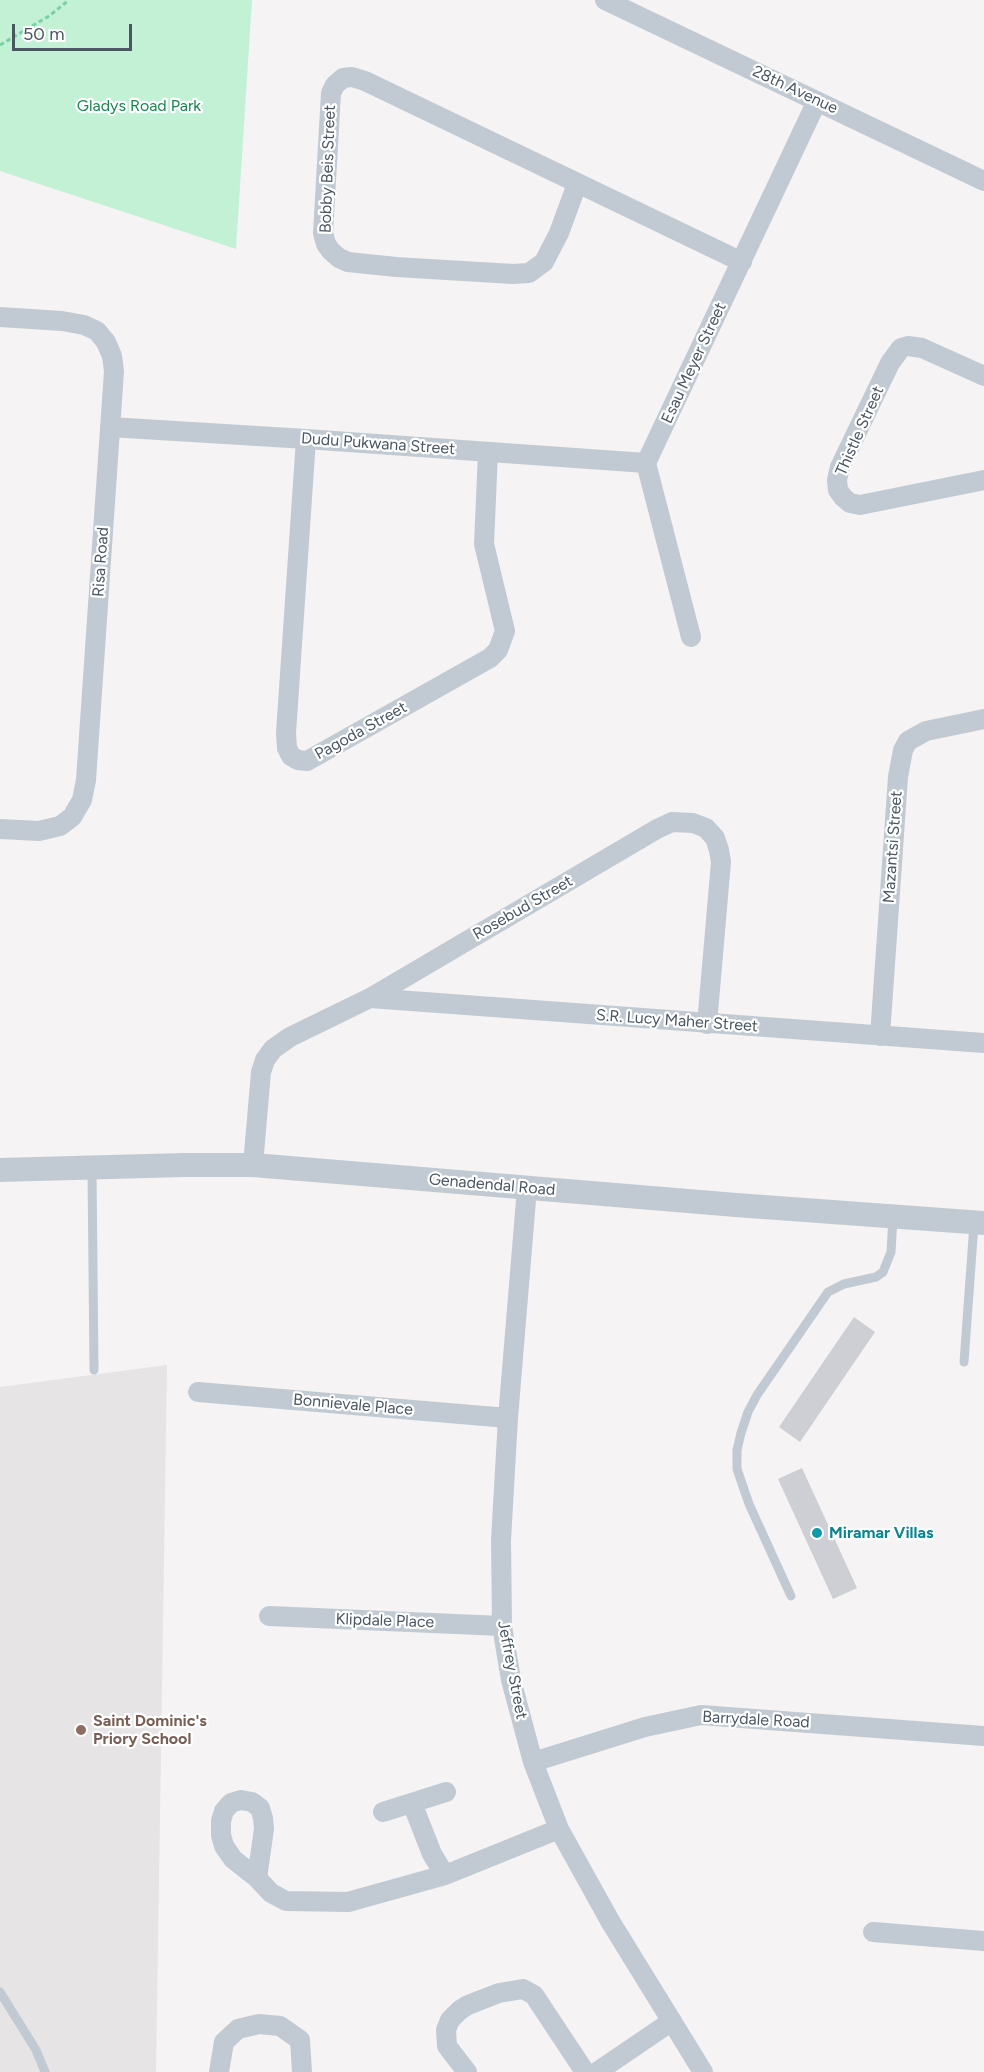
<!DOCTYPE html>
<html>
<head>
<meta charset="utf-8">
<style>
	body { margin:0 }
	#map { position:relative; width:984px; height:2072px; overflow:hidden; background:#f5f3f3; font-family:Figtree,sans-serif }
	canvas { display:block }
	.scale { position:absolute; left:12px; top:24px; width:120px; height:27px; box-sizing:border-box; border:3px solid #4a5661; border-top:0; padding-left:8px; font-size:18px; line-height:21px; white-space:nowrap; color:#4a5661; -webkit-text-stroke:4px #fff; paint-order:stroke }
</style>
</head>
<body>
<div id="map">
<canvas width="984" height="2072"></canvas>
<div class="scale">50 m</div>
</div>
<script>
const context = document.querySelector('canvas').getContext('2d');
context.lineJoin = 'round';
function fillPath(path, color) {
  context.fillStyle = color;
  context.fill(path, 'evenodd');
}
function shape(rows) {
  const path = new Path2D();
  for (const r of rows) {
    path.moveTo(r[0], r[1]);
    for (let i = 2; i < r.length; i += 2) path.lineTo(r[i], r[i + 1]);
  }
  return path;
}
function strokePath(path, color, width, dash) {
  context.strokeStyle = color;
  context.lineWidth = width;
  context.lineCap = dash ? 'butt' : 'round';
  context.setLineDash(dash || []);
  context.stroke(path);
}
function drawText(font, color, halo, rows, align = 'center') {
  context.font = font + ' Figtree,sans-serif';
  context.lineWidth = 4.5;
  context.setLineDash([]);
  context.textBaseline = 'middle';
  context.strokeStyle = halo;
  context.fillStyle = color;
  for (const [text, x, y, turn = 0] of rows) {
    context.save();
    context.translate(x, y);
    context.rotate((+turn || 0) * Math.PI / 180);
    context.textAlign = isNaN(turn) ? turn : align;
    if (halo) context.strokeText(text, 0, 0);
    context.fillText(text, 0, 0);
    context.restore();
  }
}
fillPath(shape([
	[167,1365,156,2072,0,2072,0,1387]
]), '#e6e4e5');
fillPath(shape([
	[0,0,252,0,236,249,0,171]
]), '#c3f1d5');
fillPath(shape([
	[854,1317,875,1332,800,1442,779,1427],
	[802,1468,857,1588,833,1599,778,1479]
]), '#cdcfd5');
strokePath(shape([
	[0,45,49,16,69,0]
]), '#7ad0a6', 3, [4.5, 3]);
strokePath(shape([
	[92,1169,94,1370],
	[964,1362,974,1224],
	[791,1596,749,1504,737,1469,737,1450,741,1433,748,1412,757,1395,828,1292,844,1284,876,1277,883,1272,891,1252,893,1217],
	[0,1992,36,2050,45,2072]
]), '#c1cad2', 9);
strokePath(shape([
	[605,0,984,181],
	[577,184,559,233,544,262,529,273,513,274,396,267,348,262,339,258,331,251,326,244,323,233,331,93,335,85,343,78,352,77,365,81,742,262],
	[0,317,62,321,84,325,97,331,106,342,112,356,114,371,86,780,82,800,72,817,60,826,39,831,0,829],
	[984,376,922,348,908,346,901,348,890,363,840,467,837,480,838,490,843,497,850,503,860,505,984,480],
	[110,427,306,439,646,463],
	[306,439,286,733,287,748,291,756,298,760,307,761,490,658,498,650,505,631,484,544,488,452],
	[691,637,646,463,817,101],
	[370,998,984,1043],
	[880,1036,898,777,903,750,908,741,926,731,984,719],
	[253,1165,261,1072,265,1060,273,1049,290,1037,370,998,657,829,672,822,693,823,706,828,715,838,719,850,721,862,707,1024],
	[527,1188,508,1418,501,1540,502,1626,511,1680,533,1762,559,1829,610,1921,703,2072],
	[198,1392,508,1418],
	[269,1616,502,1626],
	[533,1762,645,1727,701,1715,984,1736],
	[241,1800,252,1802,260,1808,263,1818,264,1829,257,1878,233,1859,224,1846,221,1835,221,1821,224,1811,231,1803,241,1800],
	[412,1803,432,1854,445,1875],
	[383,1812,446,1792],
	[257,1878,271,1893,286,1901,348,1902,445,1875,559,1829],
	[873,1932,984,1941],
	[219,2072,224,2042,238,2029,259,2024,280,2026,300,2040,302,2072],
	[467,2072,447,2046,446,2030,450,2020,460,2010,468,2005,499,1993,523,1989,534,1995,585,2072],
	[597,2072,672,2021]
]), '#c1cad2', 20);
strokePath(shape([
	[0,1170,183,1165,253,1165,736,1205,984,1223]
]), '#c1cad2', 24);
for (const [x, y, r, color] of [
	[817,1533,6,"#0f9aa8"],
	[81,1730,6,"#8d6e63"]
]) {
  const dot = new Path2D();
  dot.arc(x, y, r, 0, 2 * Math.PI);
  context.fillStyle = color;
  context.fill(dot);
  strokePath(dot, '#fff', 2);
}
drawText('16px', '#4a5661', '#fff', [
	["28th Avenue",795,90,25],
	["Bobby Beis Street",328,169,-88],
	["Esau Meyer Street",694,363,-65],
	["Thistle Street",860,431,-66],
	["Dudu Pukwana Street",378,444,4],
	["Risa Road",101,562,-86],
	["Pagoda Street",361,731,-29],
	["Mazantsi Street",893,847,-86],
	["Rosebud Street",523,908,-30],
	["S.R. Lucy Maher Street",677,1021,4],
	["Genadendal Road",492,1185,5],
	["Bonnievale Place",353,1405,5],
	["Klipdale Place",385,1621,2],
	["Jeffrey Street",512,1670,79],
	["Barrydale Road",756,1720,3]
]);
drawText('16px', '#17864f', '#fff', [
	["Gladys Road Park",139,106]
]);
drawText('bold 16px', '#0d838f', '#fff', [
	["Miramar Villas",829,1533]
], 'left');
drawText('bold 16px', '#785e54', '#fff', [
	["Saint Dominic's",93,1721],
	["Priory School",93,1739]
], 'left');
</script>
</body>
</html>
